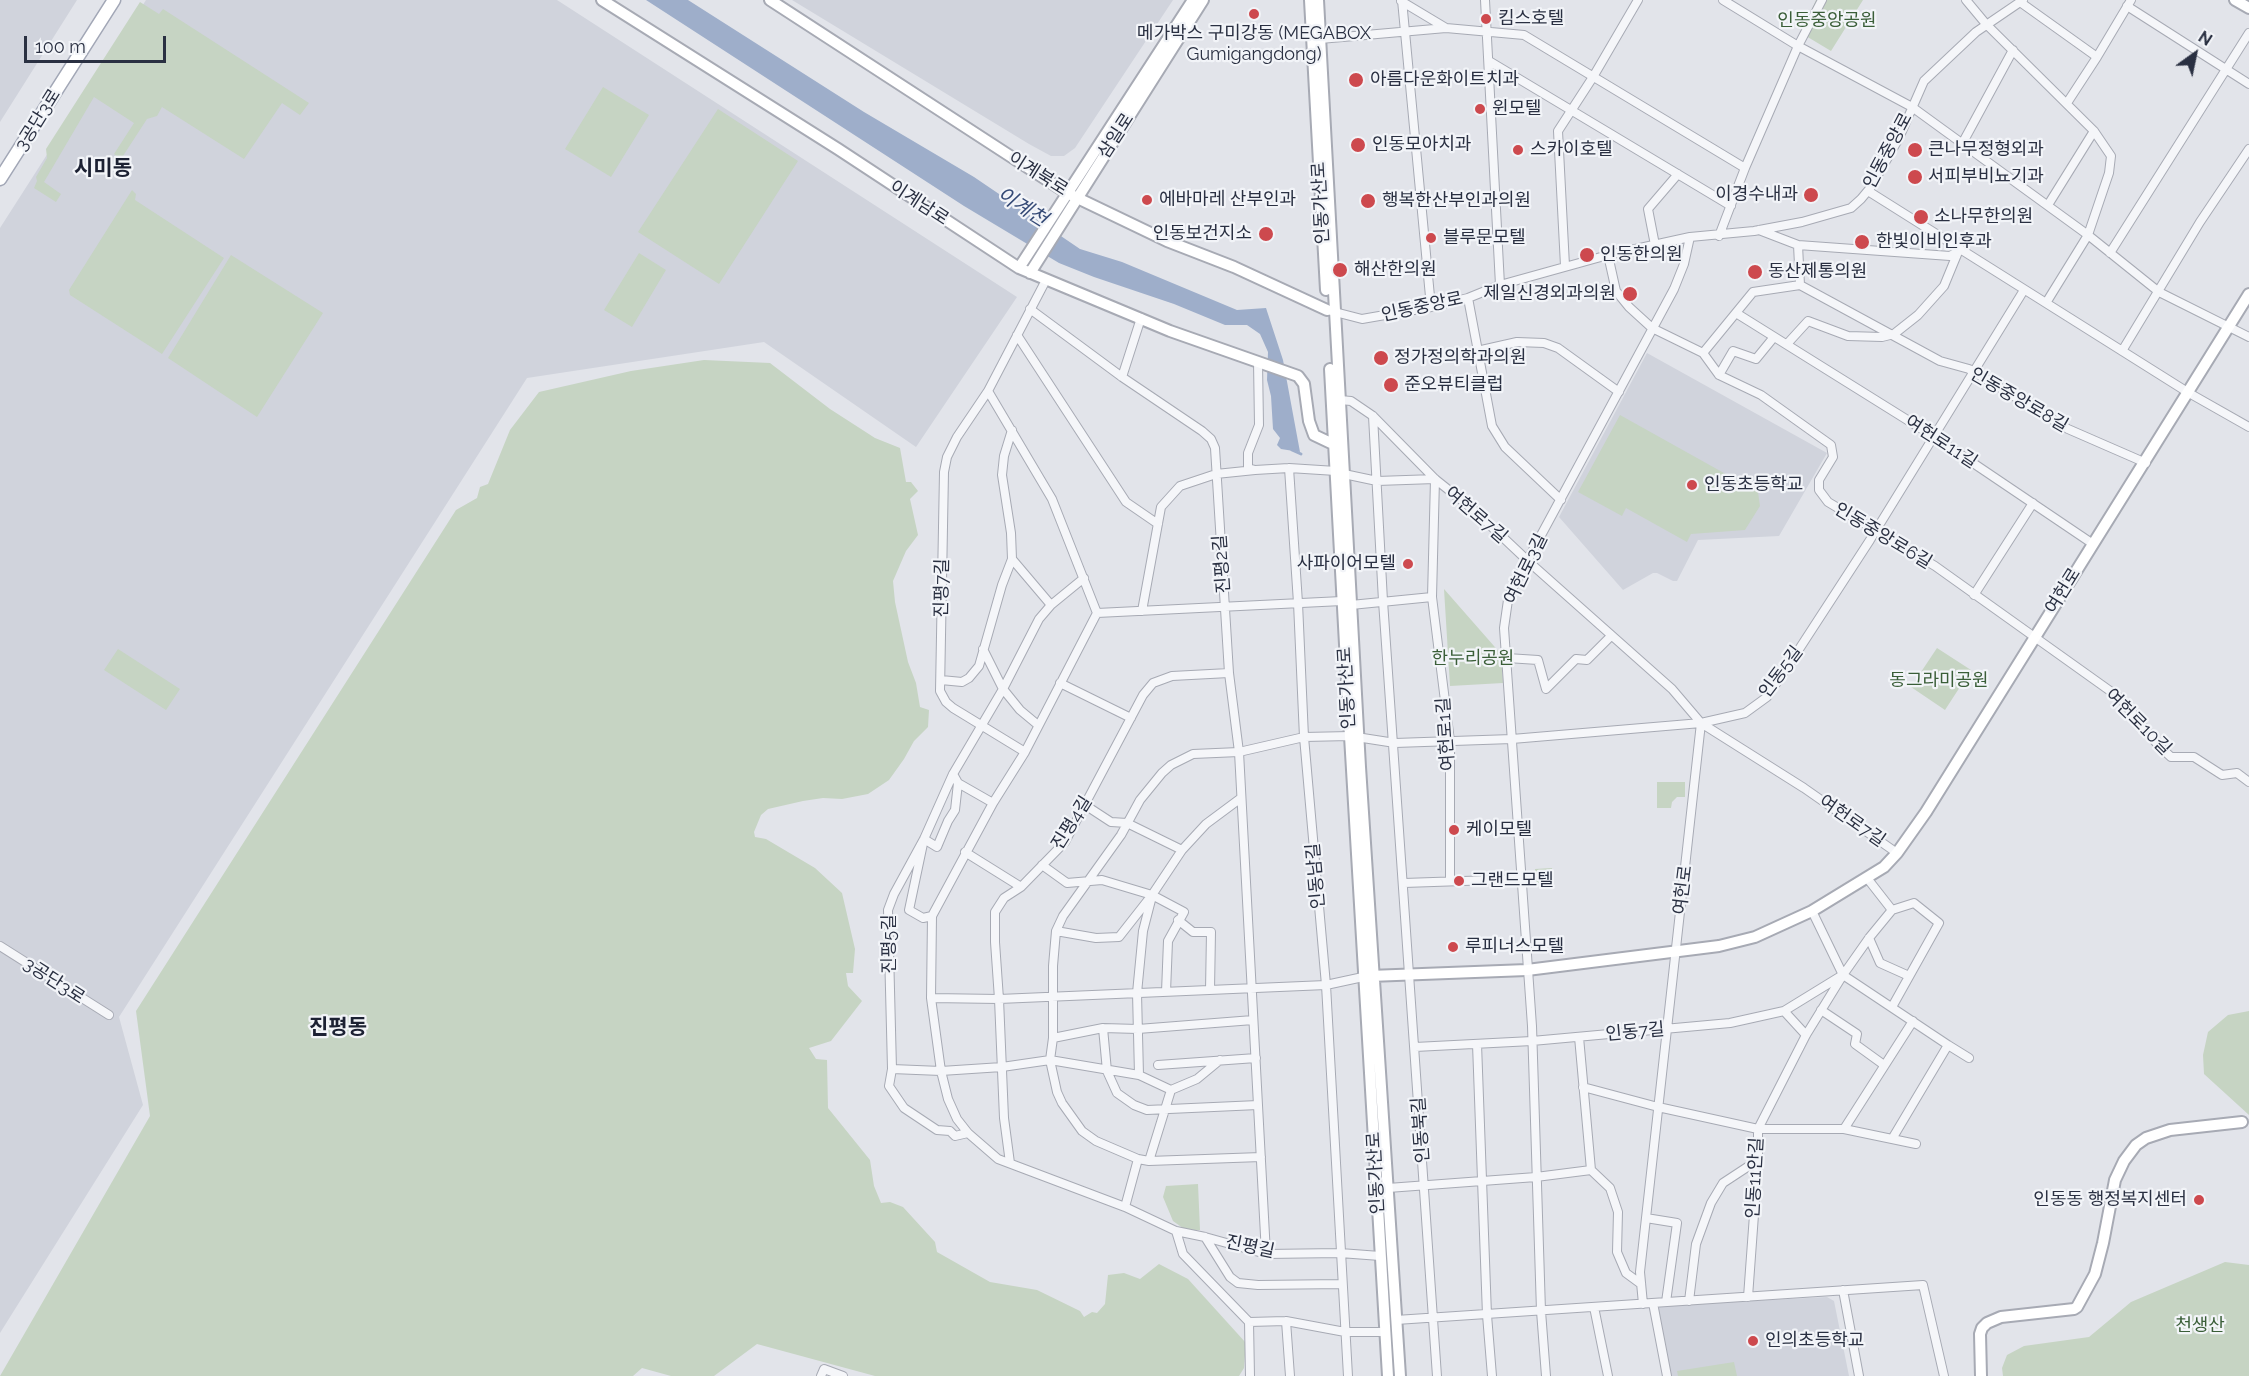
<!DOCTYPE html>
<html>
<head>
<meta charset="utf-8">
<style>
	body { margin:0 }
	#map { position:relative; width:2249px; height:1376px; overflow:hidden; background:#e2e4ea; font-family:Raleway,sans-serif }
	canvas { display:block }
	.north { position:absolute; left:2165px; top:24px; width:60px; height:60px; -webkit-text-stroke:4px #f2f4f8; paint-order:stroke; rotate:33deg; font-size:16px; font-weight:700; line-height:24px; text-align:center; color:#2a3042 }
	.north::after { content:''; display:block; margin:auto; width:21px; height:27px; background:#2a3042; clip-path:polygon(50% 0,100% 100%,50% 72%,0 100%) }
	.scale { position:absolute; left:24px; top:36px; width:142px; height:27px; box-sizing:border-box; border:3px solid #2a3042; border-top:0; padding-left:8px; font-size:18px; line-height:21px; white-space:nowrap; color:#2a3042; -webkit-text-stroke:4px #f2f4f8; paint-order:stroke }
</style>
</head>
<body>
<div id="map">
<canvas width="2249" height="1376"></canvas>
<div class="north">N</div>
<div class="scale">100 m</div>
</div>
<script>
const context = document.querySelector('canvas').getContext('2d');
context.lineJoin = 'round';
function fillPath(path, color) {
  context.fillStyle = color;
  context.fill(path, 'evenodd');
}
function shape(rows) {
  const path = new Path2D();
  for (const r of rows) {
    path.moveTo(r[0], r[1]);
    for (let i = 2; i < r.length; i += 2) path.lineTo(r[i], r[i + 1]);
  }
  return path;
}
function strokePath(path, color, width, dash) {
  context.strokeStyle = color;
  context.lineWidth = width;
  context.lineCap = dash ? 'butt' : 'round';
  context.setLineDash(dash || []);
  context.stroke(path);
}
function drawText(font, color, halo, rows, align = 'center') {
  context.font = font + ' Raleway,"Noto Sans KR",sans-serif';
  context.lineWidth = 4.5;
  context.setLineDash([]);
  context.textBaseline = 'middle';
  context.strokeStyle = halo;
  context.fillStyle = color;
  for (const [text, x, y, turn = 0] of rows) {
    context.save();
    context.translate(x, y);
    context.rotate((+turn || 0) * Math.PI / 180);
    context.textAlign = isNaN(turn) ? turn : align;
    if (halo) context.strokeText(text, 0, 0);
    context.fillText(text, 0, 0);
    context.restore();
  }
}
fillPath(shape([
	[0,0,77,0,0,122],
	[146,0,557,0,1017,297,916,447,764,342,527,378,119,1017,143,1105,0,1333,0,228],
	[792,0,1173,0,1075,148,1064,156,1051,156,1029,144],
	[1647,353,1827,453,1779,536,1698,540,1677,581,1673,581,1657,573,1653,573,1623,590,1559,517],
	[1827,1297,1834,1301,1849,1376,1669,1376,1657,1306]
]), '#d0d3dc');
fillPath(shape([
	[1816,0,1863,0,1831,51,1801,33],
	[140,2,159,14,163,9,309,103,300,115,282,103,244,159,162,107,157,116,147,119,121,159,114,154,134,123,94,97,44,182,61,194,56,202,34,188,37,181,36,177,47,158,46,149],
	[603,87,649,115,611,177,565,149],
	[718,109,798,161,719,284,638,232],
	[132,190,136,194,135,200,224,258,162,354,70,295,69,290],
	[639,253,666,270,632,327,604,310],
	[231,255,323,313,257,417,168,358],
	[704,360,770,363,830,409,875,438,900,448,906,482,911,482,918,491,910,499,918,535,906,551,893,581,895,602,908,662,916,683,920,707,929,710,928,727,914,741,904,759,889,780,868,794,842,799,823,798,803,801,768,809,761,815,754,832,755,837,766,839,815,868,842,893,855,949,853,973,846,973,848,986,862,1001,831,1041,809,1048,816,1059,827,1060,828,1108,870,1160,874,1186,881,1203,890,1202,903,1207,935,1242,937,1252,990,1282,1037,1290,1080,1311,1084,1317,1092,1312,1097,1313,1105,1304,1108,1275,1124,1273,1140,1279,1159,1264,1188,1279,1246,1343,1244,1368,1239,1376,875,1376,757,1344,714,1376,671,1376,642,1368,633,1376,0,1376,150,1116,136,1011,456,510,477,498,480,487,488,484,510,430,539,392,631,371],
	[1620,415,1758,492,1760,506,1745,530,1691,534,1687,542,1626,508,1622,516,1578,492],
	[1444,589,1501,654,1503,683,1450,686],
	[1937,648,1971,670,1945,710,1911,687],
	[118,649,180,689,166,710,104,670],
	[1657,782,1685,782,1685,797,1677,797,1672,802,1671,808,1657,808],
	[1552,868,1553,882,1536,883,1535,869],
	[2249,1011,2249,1115,2204,1074,2203,1055,2208,1032,2228,1015],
	[1198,1184,1200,1230,1187,1231,1173,1221,1163,1197,1166,1186],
	[2225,1262,2249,1265,2249,1376,2003,1376,2002,1368,2007,1355,2024,1346,2089,1337,2131,1302],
	[1734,1362,1737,1376,1678,1376,1677,1371]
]), '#c6d4c3');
fillPath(shape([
	[646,0,688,0,864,112,974,177,1080,249,1122,262,1237,310,1266,308,1283,360,1300,452,1281,449,1277,445,1280,438,1273,429,1271,396,1267,380,1268,352,1260,334,1247,325,1225,325,1174,304,1094,277,1059,263,964,206]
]), '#9eaeca');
strokePath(shape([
	[1292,450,1301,454]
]), '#9eaeca', 3);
const street = shape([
	[1402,0,1431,307],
	[1485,0,1500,285],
	[1723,0,1798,46,1912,107,2088,235,2159,292,2249,337],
	[1966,0,1986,24,2094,131,2111,156,2109,173,2088,235,2046,303],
	[1401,1,1446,28],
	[2020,2,2097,57],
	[2127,6,2249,84],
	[1320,39,1446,28,1524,35,1745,168],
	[1489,61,1731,206],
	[2067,103,2097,57,2131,0],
	[1962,144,2013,50],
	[1868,191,2189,393,2249,427],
	[2048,205,2094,131],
	[1759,230,1798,245,1950,256,1957,252],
	[1719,236,1745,168,1798,46,1822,0],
	[1655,245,1648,209,1678,174],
	[1798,245,1800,285,1940,361,1969,369,2068,429,2146,463],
	[2110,253,2249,33],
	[1608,255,1616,291,1629,307,1652,328,1703,353,1719,375,1761,395,1831,445,1833,457,1819,480,1819,490,1828,502,1935,566,2120,698,2158,745,2171,757,2194,757,2222,775,2237,773,2249,782],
	[1565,266,1558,131,1593,77,1638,0],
	[1046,280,988,391,1052,499,1097,613,1025,752,993,803,932,916,931,998,941,1071,948,1099,957,1119,968,1133,998,1159,1125,1207,1176,1231,1205,1237,1266,1254,1340,1253,1380,1256],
	[1468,298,1492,426,1505,447,1561,500],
	[1030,309,1122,377,1202,431,1211,439,1215,448,1229,673,1239,752,1266,1254],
	[1331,311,1362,319,1431,307,1468,298,1500,285,1608,255,1690,237,1754,231,1802,222,1851,208,1861,199,1871,187,1899,138,1924,81,1976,32,2023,0],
	[1736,313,1933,436,2093,544],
	[1017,335,1126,502,1158,524],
	[1787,344,1808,321,1848,336,1882,337,1894,334,1918,315,1944,286,1958,252],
	[1477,351,1517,342,1544,343,1558,348,1619,392],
	[2122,351,2200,222,2249,149],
	[1703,353,1753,292,1800,285],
	[1719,375,1733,351,1756,359,1774,337],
	[1122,377,1141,318],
	[988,391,957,437,947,457,944,472,940,691,946,702,953,708,1025,752],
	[1340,400,1351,401,1373,416,1435,479,1475,511,1529,562,1672,689,1701,723,1804,788,1897,853],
	[1373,416,1383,601,1437,1376],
	[1289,468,1298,603,1304,737,1326,985,1348,1376],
	[1255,470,1248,468,1248,453,1259,425,1258,362],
	[1344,474,1377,481,1435,479,1432,597,1450,741,1450,881],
	[1012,559,1051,605],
	[1974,595,2033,503],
	[1351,605,1432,597],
	[1142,611,1161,507,1180,486,1216,474,1255,470,1289,468,1336,471],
	[1097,613,1342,601],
	[983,649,1003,689,1020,710,1038,725],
	[1507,658,1538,660,1546,689,1576,659,1587,660,1611,636],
	[941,680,962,682,969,678,979,666,1002,585,1012,559,1011,533,1002,475,1004,456,1012,430],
	[1060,683,1131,718],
	[958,783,993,803],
	[1085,805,1111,822,1127,823,1182,850],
	[965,852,1021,887],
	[1042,865,1067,883,1102,880,1152,895,1184,912,1168,941,1166,992],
	[1404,883,1522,879],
	[1892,910,1914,903,1939,923,1892,1007],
	[1812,911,1843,975,1948,1045],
	[932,916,923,918,909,910,924,839,937,847,948,821,955,810,958,783,953,774],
	[1178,920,1193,932,1211,932,1210,990],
	[1056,931,1096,938,1119,937,1152,895,1182,850,1206,824,1241,798],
	[1869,938,1880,963,1909,976],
	[0,946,109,1015],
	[931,998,999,999,1326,985,1363,977],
	[1821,1010,1857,1034,1855,1044,1884,1065],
	[1784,1011,1806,1035],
	[1103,1028,1107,1071,1117,1093,1134,1105,1147,1110,1258,1105],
	[1579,1037,1591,1170],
	[1053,1038,1103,1028,1138,1029,1253,1020],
	[1477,1044,1487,1315,1492,1376],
	[1415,1047,1532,1041,1730,1023,1784,1011,1841,976],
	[1158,1065,1256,1058],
	[892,1069,941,1071,1002,1067,1050,1060,1139,1075,1171,1090,1197,1079,1220,1060],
	[1139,1075,1137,993,1143,931,1151,900],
	[1583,1087,1658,1107,1758,1129,1844,1129,1916,1144],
	[1844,1129,1913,1021],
	[968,1133,955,1136,950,1131,937,1130,904,1108,889,1086,892,1069,888,910,894,894,924,839,953,774,1003,689,1039,619,1051,605,1084,578],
	[1892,1139,1948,1045,1969,1058],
	[1261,1157,1149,1161,1138,1159,1096,1141,1082,1131,1062,1103,1057,1092,1050,1060,1053,1038,1053,966,1056,931,1063,916,1121,835,1140,800,1162,773,1171,765,1193,754,1239,752,1304,737,1350,736,1395,743,1512,739,1701,723,1745,713,1767,697,1794,657,1870,540,2024,290],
	[1149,1161,1171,1090],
	[1010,1163,1004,1118,999,999,995,942,995,912,1004,898,1021,887,1065,842,1143,695,1153,683,1172,676,1229,673],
	[1388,1188,1536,1177,1591,1170,1610,1188,1618,1212,1617,1252,1626,1273,1641,1284],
	[1125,1207,1138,1159],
	[1646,1218,1677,1223,1666,1302],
	[1176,1231,1183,1254,1249,1322,1286,1321,1345,1332,1385,1332],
	[1205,1237,1230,1277,1238,1283,1258,1285,1342,1284],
	[1843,1290,1859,1376],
	[1748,1297,1758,1160,1758,1129,1806,1035,1843,975,1869,938,1892,910,1867,878],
	[1689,1301,1696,1244,1711,1203,1723,1183,1758,1160],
	[1653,1303,1667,1376],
	[1643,1304,1640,1272,1701,723],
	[1594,1307,1608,1376],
	[1396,1320,1923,1285,1944,1376],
	[1286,1321,1290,1376],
	[1249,1322,1250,1376],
	[821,1376,824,1369,843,1376],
	[1546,1376,1541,1311,1532,1026,1504,628,1508,600,1512,589,1674,289,1684,264,1690,237]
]);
const secondary = shape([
	[602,0,838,149,1019,268,1170,331,1298,376,1304,384,1309,421,1314,435,1335,445],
	[770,0,1067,193,1167,241,1234,267,1327,310],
	[1310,0,1326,290],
	[1318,0,1360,767,1400,1376],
	[2235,0,2249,8],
	[1019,268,1193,0],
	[1030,273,1203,0],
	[1330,369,1350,736,1388,1376],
	[1370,976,1527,970,1719,946,1755,937,1812,911,1884,867,1897,853,1926,812,2249,294],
	[1981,1376,1980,1334,1982,1328,1987,1323,2001,1317,2074,1309,2077,1307,2095,1274,2103,1243,2115,1180,2124,1161,2136,1145,2146,1138,2170,1130,2242,1122]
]);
const primary = shape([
	[0,179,114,0]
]);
strokePath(street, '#a7aab4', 10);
strokePath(secondary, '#a7aab4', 14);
strokePath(primary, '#a2a7b6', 15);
strokePath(street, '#f5f6f9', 8);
strokePath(secondary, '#fff', 10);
strokePath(primary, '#fff', 12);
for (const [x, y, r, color] of [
	[1254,14,6,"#cd494e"],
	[1486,19,6,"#cd494e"],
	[1356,80,8,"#cd494e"],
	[1480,109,6,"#cd494e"],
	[1358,145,8,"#cd494e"],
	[1518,150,6,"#cd494e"],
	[1915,150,8,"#cd494e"],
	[1915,177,8,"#cd494e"],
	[1811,195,8,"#cd494e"],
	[1147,200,6,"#cd494e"],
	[1368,201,8,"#cd494e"],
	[1921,217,8,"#cd494e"],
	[1266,234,8,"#cd494e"],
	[1431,238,6,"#cd494e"],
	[1862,242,8,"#cd494e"],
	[1587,255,8,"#cd494e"],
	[1340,270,8,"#cd494e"],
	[1755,272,8,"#cd494e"],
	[1630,294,8,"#cd494e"],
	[1381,358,8,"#cd494e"],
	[1391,385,8,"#cd494e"],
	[1692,485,6,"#cd494e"],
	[1408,564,6,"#cd494e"],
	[1454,830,6,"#cd494e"],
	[1459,881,6,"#cd494e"],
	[1453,947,6,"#cd494e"],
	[2199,1200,6,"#cd494e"],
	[1753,1341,6,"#cd494e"]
]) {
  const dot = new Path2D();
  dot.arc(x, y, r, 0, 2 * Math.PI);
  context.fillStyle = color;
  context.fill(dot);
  strokePath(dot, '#f2f4f8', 2);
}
drawText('18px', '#2a3042', '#f2f4f8', [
	["킴스호텔",1498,19],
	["메가박스 구미강동 (MEGABOX",1254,34,"center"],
	["Gumigangdong)",1254,55,"center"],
	["아름다운화이트치과",1370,80],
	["윈모텔",1492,109],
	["인동모아치과",1372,145],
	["스카이호텔",1530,150],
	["큰나무정형외과",1928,150],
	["서피부비뇨기과",1928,177],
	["이경수내과",1798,195,"right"],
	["에바마레 산부인과",1159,200],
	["행복한산부인과의원",1382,201],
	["소나무한의원",1934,217],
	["인동보건지소",1252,234,"right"],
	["블루문모텔",1443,238],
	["한빛이비인후과",1876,242],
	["인동한의원",1600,255],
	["해산한의원",1354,270],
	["동산제통의원",1768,272],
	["제일신경외과의원",1616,294,"right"],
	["정가정의학과의원",1394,358],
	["준오뷰티클럽",1404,385],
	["인동초등학교",1704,485],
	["사파이어모텔",1396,564,"right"],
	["케이모텔",1466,830],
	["그랜드모텔",1471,881],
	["루피너스모텔",1465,947],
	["인동동 행정복지센터",2187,1200,"right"],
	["인의초등학교",1765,1341]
], 'left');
drawText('18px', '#3a5e38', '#f2f4f8', [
	["인동중앙공원",1827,21],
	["한누리공원",1473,659],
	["동그라미공원",1939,681],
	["천생산",2200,1326]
]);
drawText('18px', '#2a3042', '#f2f4f8', [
	["3공단3로",38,120,-58],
	["삼일로",1116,136,-57],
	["인동중앙로",1888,151,-62],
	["이계북로",1038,174,32],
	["이계남로",919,203,33],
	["인동가산로",1321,203,-93],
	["인동중앙로",1422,307,-12],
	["인동중앙로8길",2019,400,30],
	["여헌로11길",1941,442,33],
	["여헌로7길",1476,515,41],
	["인동중앙로6길",1883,536,31],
	["진평2길",1222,564,-94],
	["여헌로3길",1526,569,-64],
	["진평7길",942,588,-89],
	["여헌로",2063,591,-58],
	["인동5길",1781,672,-53],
	["인동가산로",1347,688,-93],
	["여헌로10길",2138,722,45],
	["여헌로1길",1446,734,-94],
	["여헌로7길",1852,821,35],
	["진평4길",1072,823,-58],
	["인동남길",1316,876,-95],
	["여헌로",1683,890,-83],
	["진평5길",890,944,-90],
	["3공단3로",54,981,33],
	["인동7길",1635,1032,-5],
	["인동북길",1421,1130,-94],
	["인동가산로",1376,1173,-93],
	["인동11안길",1755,1178,-87],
	["진평길",1250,1247,12]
]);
drawText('italic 20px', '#354a76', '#f2f4f8', [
	["이계천",1022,207,32]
]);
drawText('bold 21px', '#1c2133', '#f2f4f8', [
	["시미동",103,169],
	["진평동",338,1028]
]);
</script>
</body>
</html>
